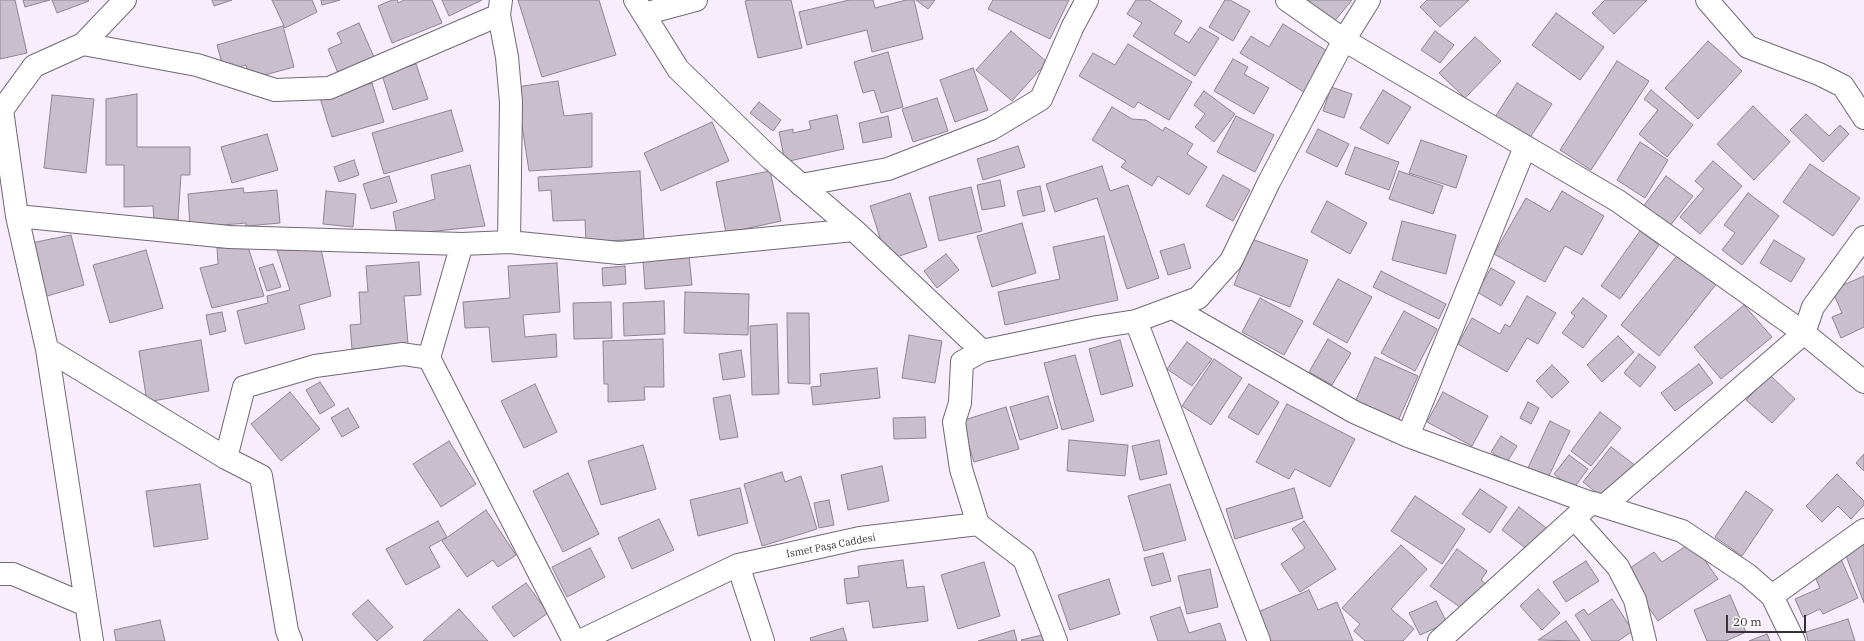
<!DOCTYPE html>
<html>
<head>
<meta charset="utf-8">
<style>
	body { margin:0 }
	#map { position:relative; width:1864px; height:641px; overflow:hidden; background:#f8edfc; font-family:"IBM Plex Serif",serif }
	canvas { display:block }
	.scale { position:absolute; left:1726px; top:615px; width:80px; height:18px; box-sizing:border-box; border:2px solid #363238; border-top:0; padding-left:5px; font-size:12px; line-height:14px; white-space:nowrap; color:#363238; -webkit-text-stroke:3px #fff; paint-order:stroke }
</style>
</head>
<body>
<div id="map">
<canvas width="1864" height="641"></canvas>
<div class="scale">20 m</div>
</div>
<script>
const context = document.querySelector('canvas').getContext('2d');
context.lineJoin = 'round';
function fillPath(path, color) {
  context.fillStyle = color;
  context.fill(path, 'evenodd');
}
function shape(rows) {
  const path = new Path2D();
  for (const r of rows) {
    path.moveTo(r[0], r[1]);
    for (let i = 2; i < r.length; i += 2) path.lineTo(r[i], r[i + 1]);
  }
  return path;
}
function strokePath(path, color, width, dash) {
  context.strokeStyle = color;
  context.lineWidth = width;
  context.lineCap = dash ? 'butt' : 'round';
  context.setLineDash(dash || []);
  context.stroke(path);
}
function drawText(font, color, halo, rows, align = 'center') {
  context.font = font + ' "IBM Plex Serif",serif';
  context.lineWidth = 3.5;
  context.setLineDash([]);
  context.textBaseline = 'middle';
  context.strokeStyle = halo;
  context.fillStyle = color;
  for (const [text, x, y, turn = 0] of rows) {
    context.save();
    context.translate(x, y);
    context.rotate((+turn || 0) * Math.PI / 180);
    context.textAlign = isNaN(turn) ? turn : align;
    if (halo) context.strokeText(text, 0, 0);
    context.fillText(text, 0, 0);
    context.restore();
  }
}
const building = shape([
	[0,0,15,0,27,53,0,59,0,0],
	[23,0,50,0,25,7,23,0],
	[52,0,88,0,89,1,57,13,52,0],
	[212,0,232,0,214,6,212,0],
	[272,0,312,0,317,12,285,28,272,0],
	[321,0,340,0,322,5,321,0],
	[392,0,397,0,398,3,404,0,432,0,442,23,392,43,378,6,392,0],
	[442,0,482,0,449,16,442,0],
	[518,0,599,0,616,55,542,77,518,0],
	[750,0,791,0,802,48,758,58,745,1,750,0],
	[849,0,873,0,875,8,906,0,914,0,923,39,872,52,867,30,807,45,799,12,849,0],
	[916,0,935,0,928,9,916,0],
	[993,0,1069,0,1050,39,988,9,993,0],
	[1136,0,1149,0,1182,21,1174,34,1189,43,1200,27,1219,38,1195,76,1133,36,1142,23,1127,14,1136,0],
	[1225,0,1230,0,1250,11,1233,41,1209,27,1225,0],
	[1304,0,1352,0,1333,23,1304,0],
	[1427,0,1469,0,1440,27,1420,7,1427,0],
	[1605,0,1647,0,1614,34,1592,13,1605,0],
	[1556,13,1604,47,1580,80,1532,45,1556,13],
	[359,23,374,57,338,73,328,49,342,43,337,33,359,23],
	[1283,24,1329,52,1304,92,1240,53,1251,36,1269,47,1283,24],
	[283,26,294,67,250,79,246,65,224,71,217,45,283,26],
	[1011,31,1047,62,1012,101,976,70,1011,31],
	[1435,31,1454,45,1440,63,1421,50,1435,31],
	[1475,37,1501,61,1465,98,1439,73,1475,37],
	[1708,41,1742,71,1698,119,1665,88,1708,41],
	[1128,44,1192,82,1169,120,1138,102,1134,108,1079,76,1093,53,1115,65,1128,44],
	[888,52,903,107,881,113,874,90,863,93,854,62,888,52],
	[1233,59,1248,67,1244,74,1269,88,1254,114,1214,91,1233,59],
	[1617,61,1649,81,1591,170,1560,150,1617,61],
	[416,64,428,99,393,110,382,75,416,64],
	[973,68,988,110,955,122,940,80,973,68],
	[558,81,564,116,592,113,592,167,529,171,516,87,558,81],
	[372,83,384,122,332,137,320,98,372,83],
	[1517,83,1552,104,1529,139,1495,117,1517,83],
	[1331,87,1352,94,1344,118,1323,111,1331,87],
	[1383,90,1411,107,1388,144,1360,128,1383,90],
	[1651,90,1693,125,1667,157,1639,134,1658,110,1644,99,1651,90],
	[1204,91,1235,114,1214,142,1195,127,1205,114,1194,105,1204,91],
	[137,94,137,147,190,147,190,175,181,175,178,220,154,221,153,206,124,207,124,165,106,165,106,99,137,94],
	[52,95,94,99,86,173,44,168,52,95],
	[937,98,948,131,913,142,902,109,937,98],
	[759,102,781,120,773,131,750,113,759,102],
	[1753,106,1790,142,1754,180,1717,144,1753,106],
	[1112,107,1132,119,1146,120,1163,131,1165,127,1193,144,1187,154,1207,167,1189,195,1158,176,1152,186,1121,167,1126,161,1092,140,1112,107],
	[451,110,463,151,384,174,372,133,451,110],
	[1806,114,1829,136,1840,125,1849,134,1823,162,1790,130,1806,114],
	[837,115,844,149,785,162,779,132,793,129,793,133,811,129,809,121,837,115],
	[888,116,892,137,863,143,859,123,888,116],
	[1236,116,1274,135,1255,172,1217,152,1236,116],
	[712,122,729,161,661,191,644,153,712,122],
	[1318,129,1349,144,1337,167,1306,152,1318,129],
	[267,134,278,170,232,183,221,147,267,134],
	[1421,140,1467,156,1456,188,1409,173,1421,140],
	[1640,142,1668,160,1645,198,1617,180,1640,142],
	[1018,146,1025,167,983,180,977,159,1018,146],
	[1355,147,1399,162,1389,190,1345,174,1355,147],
	[354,160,359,175,339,182,334,167,354,160],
	[1713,161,1742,186,1700,234,1680,217,1704,189,1695,181,1713,161],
	[1810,164,1860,198,1833,236,1783,202,1810,164],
	[470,165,485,226,397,235,393,212,435,199,431,175,470,165],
	[1102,166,1110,191,1128,185,1159,278,1127,289,1097,198,1055,212,1046,184,1102,166],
	[640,171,644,239,586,242,585,220,553,221,551,190,539,191,538,177,640,171],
	[770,171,781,221,726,233,716,182,770,171],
	[1399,171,1443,186,1433,214,1389,199,1399,171],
	[1223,175,1250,190,1233,221,1206,206,1223,175],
	[389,176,397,202,371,209,363,184,389,176],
	[1666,176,1693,196,1669,227,1642,208,1666,176],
	[1000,180,1005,206,982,210,977,185,1000,180],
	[1040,186,1045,211,1023,216,1017,191,1040,186],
	[971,187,982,231,939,241,929,197,971,187],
	[243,188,244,193,277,190,280,223,246,226,246,223,190,228,188,194,243,188],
	[326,191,356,194,353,227,323,224,326,191],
	[1562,191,1604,216,1582,255,1565,246,1545,282,1494,254,1526,198,1550,212,1562,191],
	[910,193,927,247,887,260,870,206,910,193],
	[1748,193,1779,216,1742,265,1722,250,1735,233,1724,225,1748,193],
	[1327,201,1367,223,1350,254,1311,232,1327,201],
	[1402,221,1456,235,1446,274,1392,260,1402,221],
	[1022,223,1036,273,992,287,977,236,1022,223],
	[1640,231,1659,245,1620,299,1601,286,1640,231],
	[71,235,84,285,44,297,31,243,71,235],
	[1104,236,1118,300,1005,325,998,292,1060,279,1053,247,1104,236],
	[1252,239,1308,260,1290,307,1234,285,1252,239],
	[1774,240,1805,259,1791,282,1760,263,1774,240],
	[1184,244,1191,268,1168,275,1160,251,1184,244],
	[248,247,264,296,212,308,200,268,218,264,217,248,248,247],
	[321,249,331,296,299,305,305,329,245,344,237,311,268,303,267,296,290,290,277,250,321,249],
	[146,250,163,308,110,323,93,265,146,250],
	[1680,252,1718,282,1659,356,1621,325,1680,252],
	[946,254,959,270,937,288,924,271,946,254],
	[689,256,692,285,645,289,643,260,689,256],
	[419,262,421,295,404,296,408,344,352,349,350,325,361,324,359,292,368,292,366,266,419,262],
	[557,263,560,312,523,315,525,337,556,334,557,357,492,362,489,327,465,328,463,302,510,298,508,266,557,263],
	[273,264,281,287,267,291,259,268,273,264],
	[625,266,626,284,603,286,602,268,625,266],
	[1491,268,1515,282,1501,306,1477,292,1491,268],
	[1381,271,1446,304,1439,319,1373,287,1381,271],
	[1864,276,1864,327,1841,338,1832,317,1842,313,1832,290,1864,276],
	[1338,279,1372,297,1347,343,1313,324,1338,279],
	[685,292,749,294,748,335,684,333,685,292],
	[1527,296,1556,313,1538,344,1527,338,1507,372,1458,344,1472,318,1500,334,1505,324,1510,327,1527,296],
	[1260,298,1303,321,1284,355,1242,332,1260,298],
	[1583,298,1607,316,1583,348,1562,333,1575,316,1571,313,1583,298],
	[664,301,665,334,624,336,623,303,664,301],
	[611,302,612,338,574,339,573,303,611,302],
	[1744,305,1772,337,1721,379,1694,347,1744,305],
	[1404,311,1437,329,1415,371,1381,353,1404,311],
	[222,312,226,331,210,335,206,315,222,312],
	[787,313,809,313,810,384,788,383,787,313],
	[777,324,779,394,752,395,750,326,777,324],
	[909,335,942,341,935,383,902,378,909,335],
	[1618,336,1634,352,1602,382,1587,365,1618,336],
	[663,339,664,387,644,387,645,400,608,402,608,384,604,384,603,341,663,339],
	[1328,339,1351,353,1332,385,1309,372,1328,339],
	[201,340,209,391,147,402,139,351,201,340],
	[1120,340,1133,386,1101,395,1089,349,1120,340],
	[1187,342,1212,359,1192,386,1167,369,1187,342],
	[741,350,745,377,723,380,719,354,741,350],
	[1639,354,1656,367,1640,387,1624,373,1639,354],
	[1075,355,1094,421,1062,430,1044,363,1075,355],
	[1375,357,1418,376,1398,421,1355,402,1375,357],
	[1214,359,1242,378,1211,425,1182,406,1214,359],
	[1699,364,1713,383,1675,411,1661,393,1699,364],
	[1552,365,1569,382,1552,398,1536,381,1552,365],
	[877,368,880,398,813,405,811,387,821,386,820,374,877,368],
	[1770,375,1795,399,1772,423,1746,400,1770,375],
	[320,382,335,405,320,414,306,390,320,382],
	[535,384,557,432,524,448,501,401,535,384],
	[1249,384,1279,402,1258,435,1228,417,1249,384],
	[290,392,320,429,281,461,251,424,290,392],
	[1443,392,1488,416,1472,446,1427,422,1443,392],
	[730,395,738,437,720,440,713,398,730,395],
	[1048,396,1058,428,1020,440,1010,407,1048,396],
	[1528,402,1539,408,1531,424,1520,418,1528,402],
	[1287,404,1355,439,1330,487,1295,469,1289,479,1256,462,1287,404],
	[1006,407,1019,449,974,462,961,421,1006,407],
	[348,408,359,427,342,437,331,418,348,408],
	[1600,412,1621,428,1591,466,1571,451,1600,412],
	[925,417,926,438,894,439,893,418,925,417],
	[1550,421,1570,431,1547,480,1527,470,1550,421],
	[1501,436,1517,446,1507,462,1491,452,1501,436],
	[1069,440,1128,445,1125,476,1067,471,1069,440],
	[1159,440,1167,474,1140,480,1132,446,1159,440],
	[449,441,476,484,441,507,413,464,449,441],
	[643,445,656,489,601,505,588,461,643,445],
	[1611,447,1636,466,1608,502,1583,482,1611,447],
	[1864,454,1864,471,1856,463,1864,454],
	[1569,455,1588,469,1573,489,1554,474,1569,455],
	[882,466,889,501,848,510,841,475,882,466],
	[782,472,785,482,801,476,817,529,762,546,744,484,782,472],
	[568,473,599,534,563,552,533,491,568,473],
	[1837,474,1864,501,1864,505,1851,519,1838,506,1822,522,1806,506,1837,474],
	[200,484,208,539,154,547,146,491,200,484],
	[1170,484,1186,540,1144,551,1128,496,1170,484],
	[740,488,748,523,698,536,690,500,740,488],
	[1294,488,1303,518,1235,539,1226,509,1294,488],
	[1480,489,1507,507,1490,533,1462,514,1480,489],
	[1746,491,1773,510,1742,556,1715,537,1746,491],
	[1415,496,1465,529,1442,564,1391,531,1415,496],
	[829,500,834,525,819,528,814,503,829,500],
	[1519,507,1549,530,1532,553,1502,530,1519,507],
	[486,510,516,555,498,567,493,560,467,577,442,541,486,510],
	[659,519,674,550,632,569,618,538,659,519],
	[438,521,447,537,429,547,440,567,406,585,386,549,438,521],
	[1304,521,1336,569,1300,592,1281,564,1305,548,1292,529,1304,521],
	[1864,540,1864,603,1843,548,1864,540],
	[1692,542,1718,579,1658,621,1624,572,1654,552,1662,562,1692,542],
	[1401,545,1427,569,1391,609,1414,629,1403,641,1365,641,1354,631,1360,624,1342,608,1401,545],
	[590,548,605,577,567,597,552,567,590,548],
	[1457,549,1487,571,1481,580,1487,585,1467,612,1430,586,1457,549],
	[1163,553,1171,581,1152,586,1144,558,1163,553],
	[1841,559,1858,598,1823,614,1820,609,1803,617,1795,599,1820,588,1813,572,1841,559],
	[903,560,907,588,924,586,928,621,873,628,869,601,847,604,844,579,859,577,858,566,903,560],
	[1586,561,1599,581,1566,602,1553,582,1586,561],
	[984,562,1000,616,958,629,941,575,984,562],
	[1210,569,1218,607,1187,614,1178,576,1210,569],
	[1109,579,1120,614,1070,630,1058,595,1109,579],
	[526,583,548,613,514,637,492,607,526,583],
	[1538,589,1560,613,1542,630,1520,606,1538,589],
	[1309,590,1318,610,1337,602,1353,641,1270,641,1258,612,1309,590],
	[1730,595,1746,632,1726,641,1707,641,1694,610,1730,595],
	[1612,599,1633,631,1618,641,1592,641,1575,615,1584,609,1588,615,1612,599],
	[368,600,393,627,377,641,352,614,368,600],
	[1436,601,1447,623,1420,635,1409,613,1436,601],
	[1180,607,1189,633,1220,623,1226,641,1158,641,1150,617,1180,607],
	[459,609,488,641,423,641,459,609],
	[1848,619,1855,641,1808,641,1806,632,1848,619],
	[160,620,165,641,116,641,114,630,160,620],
	[1566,621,1580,641,1538,640,1566,621],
	[843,628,847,641,811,641,810,638,843,628],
	[1014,630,1017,641,978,641,1014,630],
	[1767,634,1770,641,1749,641,1767,634],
	[1042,635,1044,641,1022,641,1021,640,1042,635]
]);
fillPath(building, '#c8becc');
strokePath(building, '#8e8592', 1);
const street = shape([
	[501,0,499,15,507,57,511,102,509,242],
	[635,0,678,69,770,158,854,230,982,351],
	[1287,0,1344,40,1618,201,1804,333,1864,382],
	[1707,0,1748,47,1819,74,1843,86,1864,118],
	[644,14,696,0],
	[83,44,197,65,275,90,329,88,499,15],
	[801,185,888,169,991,129,1041,99,1073,26,1087,0],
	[17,216,229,237,462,244,509,242,619,253,854,230],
	[462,244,429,358,574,641],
	[1173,308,1354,412,1408,436,1591,503,1439,641],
	[1136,321,1259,641],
	[47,349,226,458,261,476,287,631,291,641],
	[1408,436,1525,147],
	[226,458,244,387,315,366,403,354,429,358],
	[1593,503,1682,531,1748,575,1772,596],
	[1604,506,1804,333,1813,307,1864,237],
	[1575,519,1618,567,1635,600,1645,641],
	[978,524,961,469,954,422,960,403,962,362,982,351,1097,327,1136,321,1198,298,1231,261,1269,182,1344,40,1369,0],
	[738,565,763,641],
	[0,574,13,574,86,605],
	[92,641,47,349,17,216,2,110,34,66,83,44,125,0],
	[580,641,738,565,860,538,978,524,1024,559,1056,641],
	[1794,641,1772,596,1864,530]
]);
strokePath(street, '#716874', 24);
strokePath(street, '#fff', 22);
drawText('10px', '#363238', '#fff', [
	["İsmet Paşa Caddesi",831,546,-11]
]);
</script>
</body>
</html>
